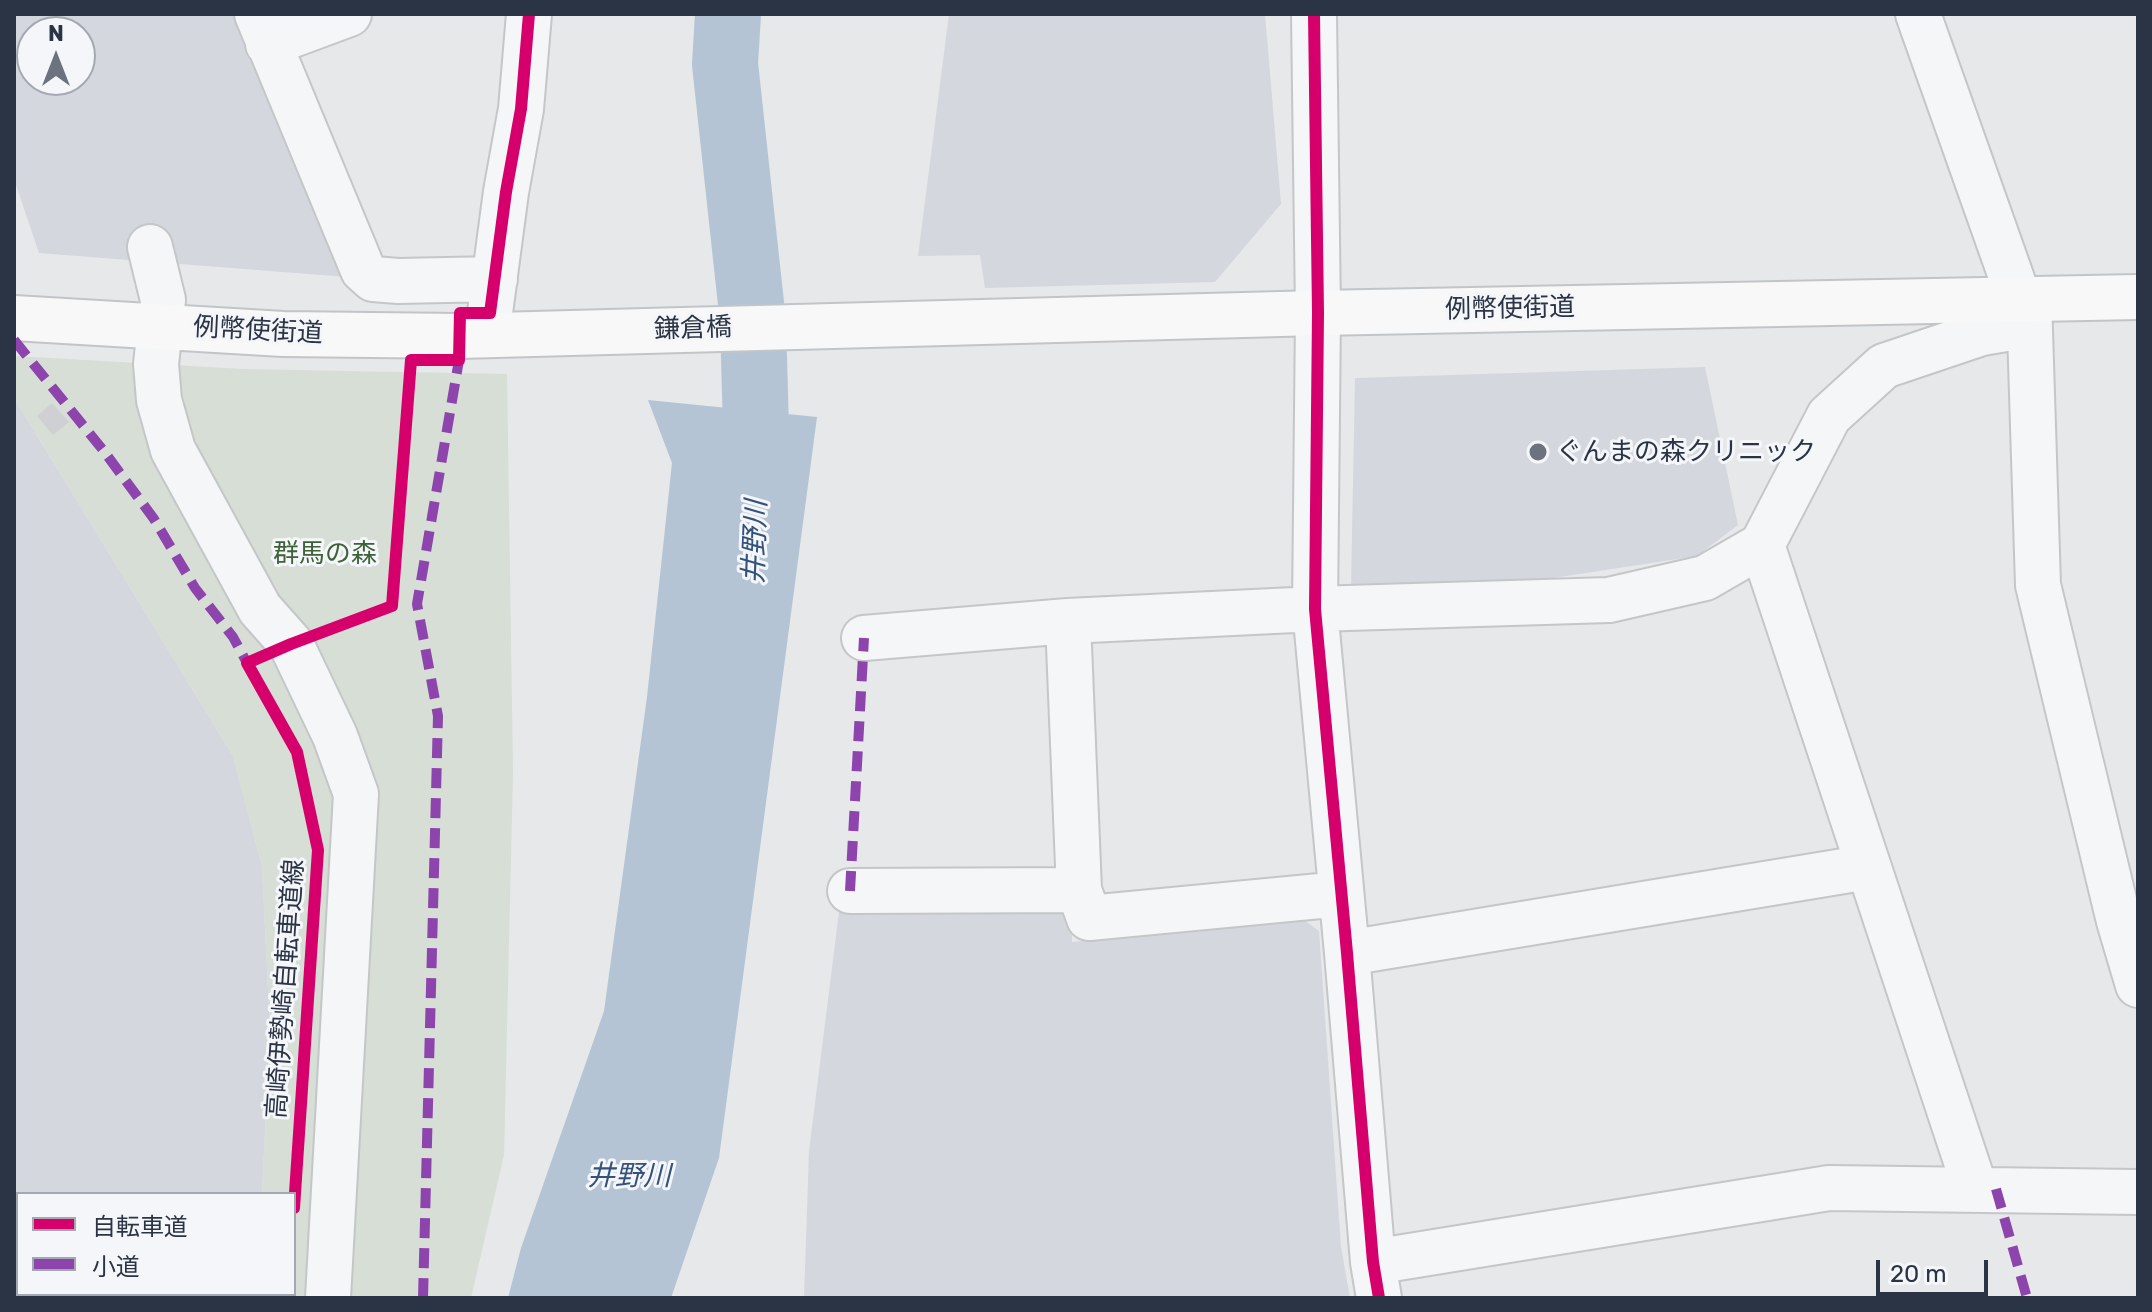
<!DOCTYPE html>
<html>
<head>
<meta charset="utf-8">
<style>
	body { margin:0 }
	#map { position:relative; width:2152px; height:1312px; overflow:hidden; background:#e6e8ea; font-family:Rubik,"Noto Sans JP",sans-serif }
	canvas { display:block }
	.frame { position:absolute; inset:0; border:16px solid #2b3445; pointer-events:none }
	.legend { position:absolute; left:16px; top:1192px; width:280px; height:104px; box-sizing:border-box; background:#f4f6f9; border:2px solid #a4a8b1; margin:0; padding:10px 14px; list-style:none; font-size:24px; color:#2b3445 }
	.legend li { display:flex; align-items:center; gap:16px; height:40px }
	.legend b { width:40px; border:2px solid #a4a8b1 }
	.north { position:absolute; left:16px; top:16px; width:80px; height:80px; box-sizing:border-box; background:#f4f6f9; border:2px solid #a4a8b1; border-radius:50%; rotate:0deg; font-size:22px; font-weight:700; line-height:32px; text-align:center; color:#2b3445 }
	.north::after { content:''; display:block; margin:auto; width:28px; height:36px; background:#6c737f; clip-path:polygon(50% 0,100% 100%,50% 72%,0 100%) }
	.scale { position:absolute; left:1876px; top:1260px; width:112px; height:36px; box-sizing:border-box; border:4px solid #2b3445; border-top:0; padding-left:10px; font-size:24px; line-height:28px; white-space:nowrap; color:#2b3445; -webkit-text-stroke:6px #f4f6f9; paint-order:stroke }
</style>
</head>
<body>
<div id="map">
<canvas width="2152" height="1312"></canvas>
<div class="frame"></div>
<ul class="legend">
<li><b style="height:10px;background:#d6006c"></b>自転車道</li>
<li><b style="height:10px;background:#8e44ad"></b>小道</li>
</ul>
<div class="north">N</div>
<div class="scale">20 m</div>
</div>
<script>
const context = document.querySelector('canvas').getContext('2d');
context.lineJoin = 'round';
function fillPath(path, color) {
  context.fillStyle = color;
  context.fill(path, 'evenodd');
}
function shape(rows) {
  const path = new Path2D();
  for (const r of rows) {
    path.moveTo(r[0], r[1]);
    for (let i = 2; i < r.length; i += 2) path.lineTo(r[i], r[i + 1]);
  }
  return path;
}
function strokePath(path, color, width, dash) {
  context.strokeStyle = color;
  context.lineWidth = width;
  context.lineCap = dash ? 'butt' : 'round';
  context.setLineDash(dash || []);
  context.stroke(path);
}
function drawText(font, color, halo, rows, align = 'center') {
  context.font = font + ' Rubik,"Noto Sans JP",sans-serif';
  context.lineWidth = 6;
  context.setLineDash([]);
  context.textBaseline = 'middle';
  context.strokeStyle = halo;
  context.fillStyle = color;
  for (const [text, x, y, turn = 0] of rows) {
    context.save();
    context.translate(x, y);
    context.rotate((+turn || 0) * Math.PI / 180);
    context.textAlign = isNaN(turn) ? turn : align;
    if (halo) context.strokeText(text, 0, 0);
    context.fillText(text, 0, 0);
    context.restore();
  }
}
fillPath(shape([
	[14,14,240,14,347,277,39,253,14,179],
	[32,32,80,32,80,80,32,80],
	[949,14,1265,14,1281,204,1215,282,985,288,980,255,918,256],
	[1705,367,1738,525,1697,556,1527,582,1351,587,1355,378],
	[14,398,233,756,262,866,270,1028,262,1194,18,1194,18,1294,257,1294,256,1298,14,1298],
	[840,904,1072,908,1072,942,1301,918,1319,931,1341,1247,1350,1298,804,1298,809,1151]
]), '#d4d7dd');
fillPath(shape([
	[14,356,243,369,507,374,513,772,504,1155,471,1298,256,1298,257,1294,294,1294,294,1194,262,1194,270,1028,262,866,233,756,14,398]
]), '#d6ded6');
fillPath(shape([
	[648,400,817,417,719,1158,671,1298,508,1298,521,1248,604,1011,647,697,672,463]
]), '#b4c4d5');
strokePath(shape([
	[728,14,725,64,753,322,758,501]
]), '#b4c4d5', 66);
fillPath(shape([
	[52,403,69,422,53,435,37,416]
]), '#ced0d3');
const minor = shape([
	[257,14,363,270,373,279,398,281,495,279],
	[1314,14,1318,313,1315,609,1347,953,1373,1262,1379,1298],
	[1918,14,2019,299],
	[268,44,349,14],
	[150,247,163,300,156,364,159,400,173,450,260,609,291,644,335,736,356,794,328,1298],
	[2029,299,2038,585,2119,921,2138,985],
	[487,335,506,192,521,109,529,14],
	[1762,545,1975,1188],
	[1068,621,1079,890,1089,918,1341,894],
	[864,638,1068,621,1315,609,1609,600,1705,578,1762,545,1829,416,1884,366,1982,333,2029,325],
	[850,891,1079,890],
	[1347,953,1868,867],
	[1373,1262,1829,1188,2138,1192]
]);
const major = shape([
	[14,318,283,334,459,336,1318,313,2138,297]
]);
strokePath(minor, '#c4c6c8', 48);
strokePath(major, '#c2c5c8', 48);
strokePath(minor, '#f5f6f7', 44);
strokePath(major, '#f8f8f8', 44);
strokePath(shape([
	[14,340,103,450,154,519,195,588,233,637,247,663],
	[850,891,864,638],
	[1996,1189,2027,1298],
	[423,1298,438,716,417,604,459,360]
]), '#8e44ad', 10, [20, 10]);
strokePath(shape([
	[1314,14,1318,313,1315,609,1347,953,1373,1262,1379,1298],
	[294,1208,318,850,297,752,247,663,291,644,392,606,411,360,459,360,460,313,490,313,506,192,521,109,529,14]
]), '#d6006c', 12);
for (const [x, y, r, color] of [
	[1538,452,10,"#6c737f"]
]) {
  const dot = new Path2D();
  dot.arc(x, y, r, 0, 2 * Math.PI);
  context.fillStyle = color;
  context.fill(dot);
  strokePath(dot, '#f4f6f9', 3);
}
drawText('26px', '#2b3445', '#f4f6f9', [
	["例幣使街道",1510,309,-1],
	["鎌倉橋",693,329,-2],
	["例幣使街道",258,331,3],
	["高崎伊勢崎自転車道線",286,989,-86]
]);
drawText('26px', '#2b3445', '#f4f6f9', [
	["ぐんまの森クリニック",1556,452]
], 'left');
drawText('26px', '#3f6138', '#f4f6f9', [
	["群馬の森",325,554]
]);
drawText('italic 28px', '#34527a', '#f4f6f9', [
	["井野川",756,542,-88],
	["井野川",629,1177]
]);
</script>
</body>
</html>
